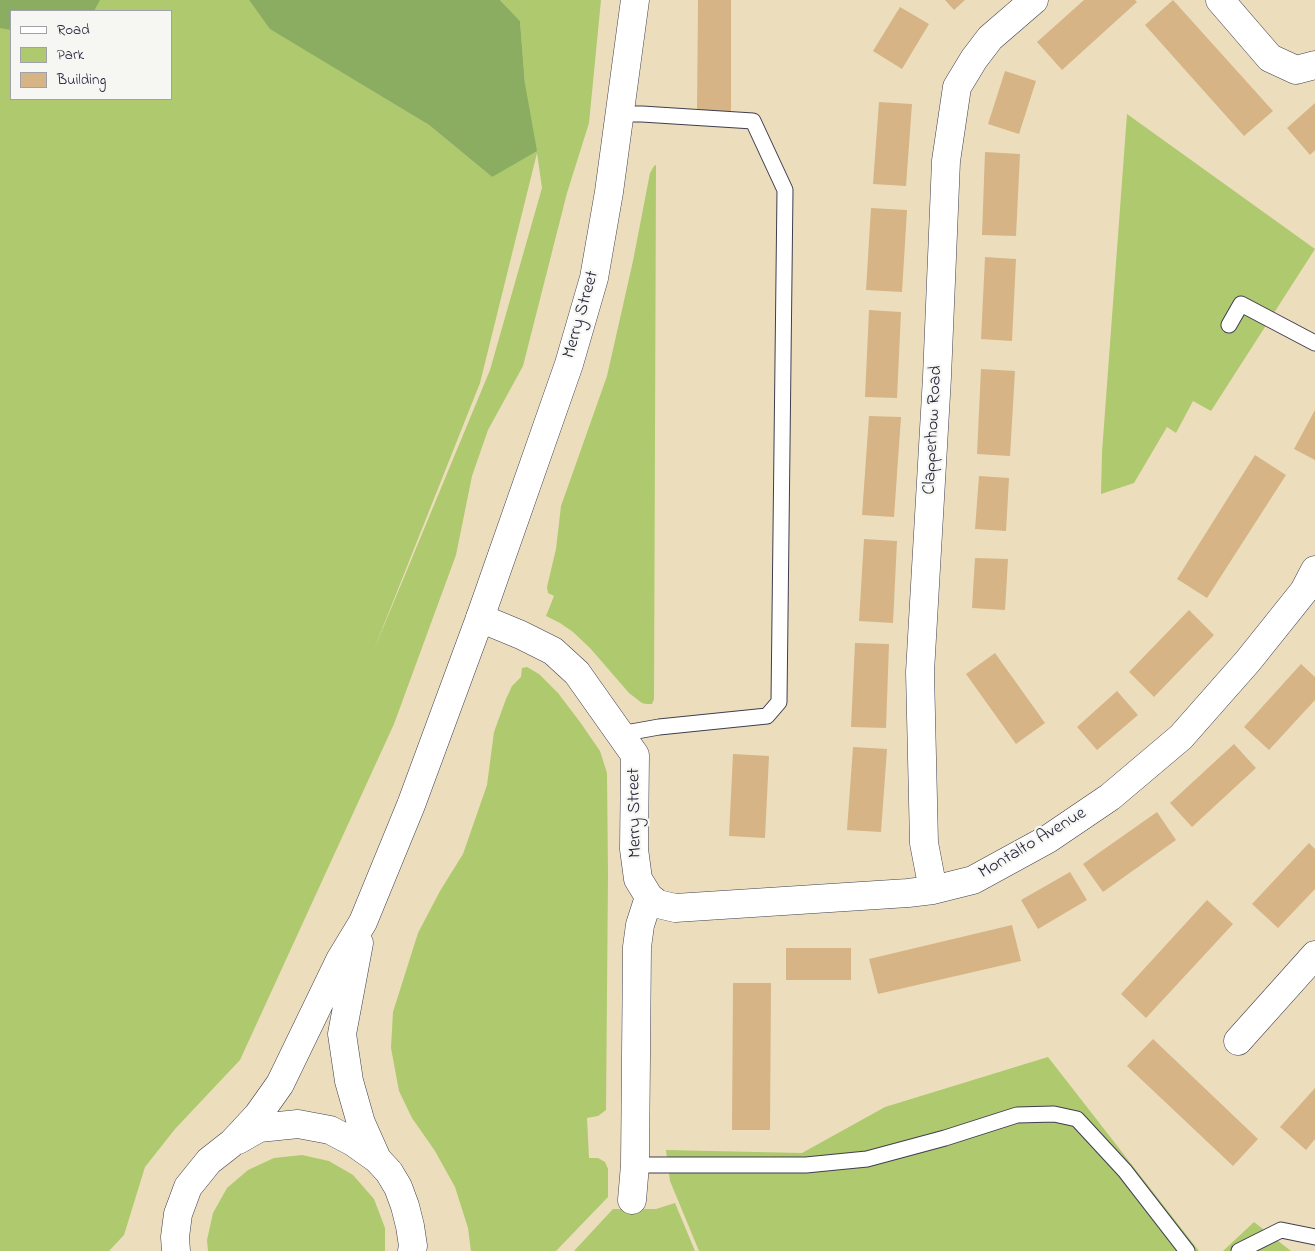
<!DOCTYPE html>
<html>
<head>
<meta charset="utf-8">
<style>
	body { margin:0 }
	#map { position:relative; width:1315px; height:1251px; overflow:hidden; background:#ecdebc; font-family:"Indie Flower",sans-serif }
	canvas { display:block }
	.legend { position:absolute; left:10px; top:10px; width:162px; height:90px; box-sizing:border-box; background:#f6f6f2; border:1px solid #a1a1a9; margin:0; padding:6px 9px; list-style:none; font-size:15px; color:#22223b }
	.legend li { display:flex; align-items:center; gap:10px; height:25px }
	.legend b { width:25px; border:1px solid #a1a1a9 }
</style>
</head>
<body>
<div id="map">
<canvas width="1315" height="1251"></canvas>
<ul class="legend">
<li><b style="height:6px;background:#fff"></b>Road</li>
<li><b style="height:14px;background:#aec96e"></b>Park</li>
<li><b style="height:14px;background:#d6b486"></b>Building</li>
</ul>
</div>
<script>
const context = document.querySelector('canvas').getContext('2d');
context.lineJoin = 'round';
function fillPath(path, color) {
  context.fillStyle = color;
  context.fill(path, 'evenodd');
}
function shape(rows) {
  const path = new Path2D();
  for (const r of rows) {
    path.moveTo(r[0], r[1]);
    for (let i = 2; i < r.length; i += 2) path.lineTo(r[i], r[i + 1]);
  }
  return path;
}
function strokePath(path, color, width, dash) {
  context.strokeStyle = color;
  context.lineWidth = width;
  context.lineCap = dash ? 'butt' : 'round';
  context.setLineDash(dash || []);
  context.stroke(path);
}
function drawText(font, color, halo, rows, align = 'center') {
  context.font = font + ' "Indie Flower",sans-serif';
  context.lineWidth = 4.5;
  context.setLineDash([]);
  context.textBaseline = 'middle';
  context.strokeStyle = halo;
  context.fillStyle = color;
  for (const [text, x, y, turn = 0] of rows) {
    context.save();
    context.translate(x, y);
    context.rotate((+turn || 0) * Math.PI / 180);
    context.textAlign = isNaN(turn) ? turn : align;
    if (halo) context.strokeText(text, 0, 0);
    context.fillText(text, 0, 0);
    context.restore();
  }
}
fillPath(shape([
	[0,0,249,0,271,29,429,125,492,177,525,84,520,21,500,0,601,0,589,123,567,193,523,366,488,430,472,476,456,555,394,724,240,1060,175,1129,145,1167,124,1235,109,1251,0,1251],
	[11,11,171,11,171,99,11,99],
	[537,153,542,188,490,370,373,652,480,383],
	[1127,114,1315,249,1211,411,1193,401,1176,433,1167,427,1134,483,1101,494,1102,452],
	[656,165,654,699,652,704,646,704,642,703,629,693,590,648,573,632,560,623,546,616,554,596,548,593,547,587,556,549,561,506,607,376,633,261,650,173,654,166],
	[527,667,539,674,558,693,580,722,600,751,607,773,608,875,606,1110,598,1116,587,1118,589,1158,598,1158,605,1162,608,1169,608,1197,556,1251,471,1251,468,1228,455,1187,435,1151,412,1118,399,1091,391,1048,393,1012,418,933,440,891,463,854,487,785,494,732,506,699,512,686,521,677,522,668],
	[1048,1057,1199,1251,699,1251,670,1181,666,1150,802,1153,885,1107],
	[302,1155,329,1161,353,1175,374,1199,385,1228,385,1251,208,1251,207,1240,213,1213,227,1188,248,1170,274,1158],
	[675,1203,695,1251,574,1251,613,1209,656,1209],
	[1254,1222,1291,1251,1223,1251]
]), '#aec96e');
fillPath(shape([
	[0,0,100,0,94,11,11,11,11,30,0,28],
	[249,0,500,0,520,21,525,84,537,151,492,177,429,125,270,29]
]), '#8aad61');
fillPath(shape([
	[698,0,731,0,731,111,697,111],
	[945,0,965,0,954,10],
	[1084,0,1135,0,1137,2,1062,70,1037,42],
	[1173,0,1273,111,1244,136,1145,25],
	[900,7,929,24,902,69,873,51],
	[1005,71,1036,81,1019,134,988,124],
	[879,102,912,104,906,186,873,184],
	[1315,103,1315,150,1310,155,1287,128],
	[985,152,1020,154,1016,236,982,235],
	[871,208,907,210,902,292,866,290],
	[985,257,1016,259,1012,341,981,339],
	[869,310,901,312,897,398,865,397],
	[981,369,1015,371,1010,456,977,454],
	[1315,410,1315,460,1294,449],
	[869,416,901,417,894,517,862,515],
	[1255,455,1286,475,1207,598,1177,579],
	[979,476,1009,478,1006,531,975,529],
	[864,539,897,541,893,623,859,621],
	[975,558,1008,559,1005,610,972,608],
	[1189,610,1214,635,1154,697,1129,672],
	[855,643,889,644,886,728,851,727],
	[995,653,1045,723,1016,744,966,674],
	[1301,664,1315,677,1315,700,1269,750,1244,727],
	[1117,691,1138,715,1097,750,1077,727],
	[1234,744,1256,768,1192,827,1170,803],
	[853,747,887,749,881,832,847,830],
	[733,754,769,756,765,838,729,836],
	[1157,812,1176,840,1103,892,1083,864],
	[1309,843,1315,849,1315,889,1278,928,1252,904],
	[1070,872,1087,900,1038,929,1021,900],
	[1207,900,1233,924,1146,1018,1121,994],
	[1012,925,1021,961,878,994,869,959],
	[786,948,851,948,851,980,786,980],
	[733,983,771,983,770,1130,732,1130],
	[1153,1039,1258,1139,1233,1166,1127,1066],
	[1315,1088,1315,1139,1306,1150,1280,1127]
]), '#d6b486');
const lane = shape([
	[620,114,642,114,753,121,785,190,779,702,767,716,659,727,620,734],
	[1229,325,1241,304,1315,343],
	[635,1165,806,1165,867,1159,945,1138,1017,1115,1054,1114,1077,1119,1125,1171,1187,1251],
	[1239,1251,1281,1230,1315,1237]
]);
const street = shape([
	[1220,0,1270,58,1296,70,1315,65],
	[480,618,521,635,553,651,577,673,635,755,634,849,638,879,649,897,640,925,637,947,635,1165,632,1200],
	[933,890,924,843,920,672,937,377,946,161,957,87,974,59,990,38,1034,0],
	[649,897,658,904,675,908,908,893,933,890,973,880,1048,839,1110,797,1181,737,1248,661,1304,591,1315,570],
	[1238,1041,1315,955]
]);
const primary = shape([
	[359,943,342,1034,349,1081,361,1123,377,1159],
	[238,1140,259,1128,298,1124,330,1130,353,1142,377,1159,389,1172,398,1187,405,1206,410,1226,413,1246,412,1251],
	[176,1251,175,1237,178,1214,188,1187,209,1161,232,1143,258,1115,280,1084,340,960,363,922,411,805,480,618,569,364,594,278,609,192,635,0]
]);
strokePath(lane, '#403e4e', 17);
strokePath(street, '#403e4e', 29);
strokePath(primary, '#403e4e', 29);
strokePath(lane, '#fff', 15);
strokePath(street, '#fff', 28);
strokePath(primary, '#fff', 28);
drawText('18px', '#22223b', '#f6f6f2', [
	["Merry Street",582,315,-74],
	["Clapperhow Road",934,430,-87],
	["Merry Street",636,813,-91],
	["Montalto Avenue",1033,844,-31]
]);
</script>
</body>
</html>
